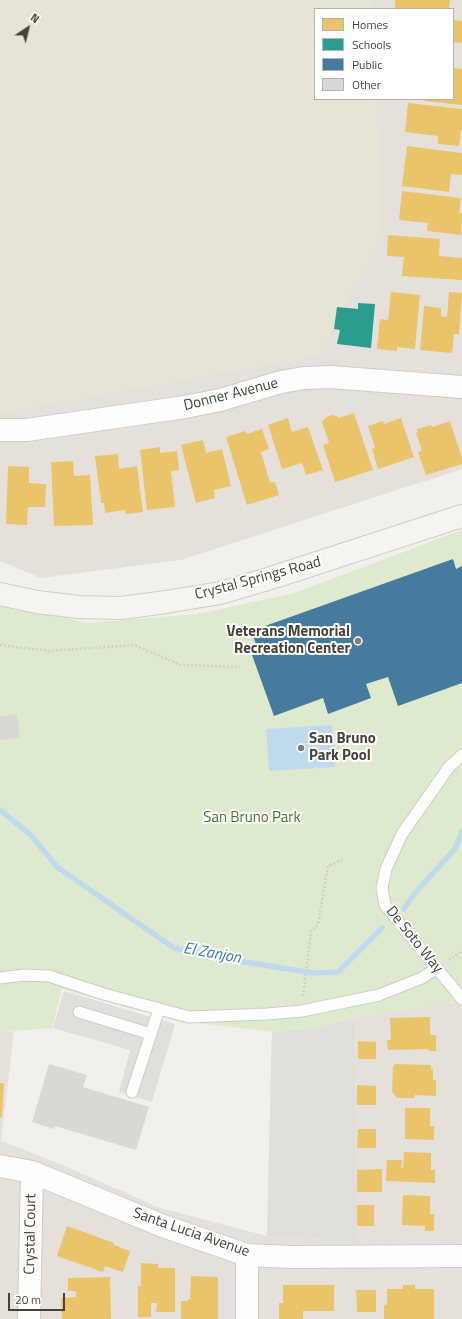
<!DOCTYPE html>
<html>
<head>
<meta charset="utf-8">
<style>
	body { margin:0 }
	#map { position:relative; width:462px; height:1319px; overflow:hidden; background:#f1f0eb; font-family:"Titillium Web",sans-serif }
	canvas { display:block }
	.legend { position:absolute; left:314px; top:8px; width:140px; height:92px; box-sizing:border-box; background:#fff; border:1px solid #b5b3af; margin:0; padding:5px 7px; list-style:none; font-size:12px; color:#474138 }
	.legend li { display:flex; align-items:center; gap:8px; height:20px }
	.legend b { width:20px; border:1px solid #b5b3af }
	.north { position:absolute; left:8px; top:8px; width:40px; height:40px; -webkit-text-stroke:3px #fff; paint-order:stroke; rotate:35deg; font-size:11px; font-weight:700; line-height:16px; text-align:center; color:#474138 }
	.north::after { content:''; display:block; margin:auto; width:14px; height:18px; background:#474138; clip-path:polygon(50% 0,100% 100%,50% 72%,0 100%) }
	.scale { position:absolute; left:8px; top:1293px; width:57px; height:18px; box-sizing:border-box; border:2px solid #474138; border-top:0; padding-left:5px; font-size:12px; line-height:14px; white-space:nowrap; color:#474138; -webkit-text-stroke:3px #fff; paint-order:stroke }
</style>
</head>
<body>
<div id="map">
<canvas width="462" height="1319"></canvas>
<ul class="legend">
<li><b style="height:11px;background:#e9c46a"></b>Homes</li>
<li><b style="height:11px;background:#2a9d8f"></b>Schools</li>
<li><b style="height:11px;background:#457b9d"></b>Public</li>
<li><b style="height:11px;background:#dad8d4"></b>Other</li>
</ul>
<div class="north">N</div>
<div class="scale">20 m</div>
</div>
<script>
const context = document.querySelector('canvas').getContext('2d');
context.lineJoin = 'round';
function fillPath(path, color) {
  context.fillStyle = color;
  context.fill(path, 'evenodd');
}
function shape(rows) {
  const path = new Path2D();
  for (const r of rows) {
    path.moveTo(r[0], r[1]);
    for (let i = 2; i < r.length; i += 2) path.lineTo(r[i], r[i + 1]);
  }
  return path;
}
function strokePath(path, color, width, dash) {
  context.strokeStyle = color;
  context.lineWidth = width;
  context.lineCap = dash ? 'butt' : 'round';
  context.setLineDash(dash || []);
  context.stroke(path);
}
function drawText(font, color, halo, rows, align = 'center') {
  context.font = font + ' "Titillium Web",sans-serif';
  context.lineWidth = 4;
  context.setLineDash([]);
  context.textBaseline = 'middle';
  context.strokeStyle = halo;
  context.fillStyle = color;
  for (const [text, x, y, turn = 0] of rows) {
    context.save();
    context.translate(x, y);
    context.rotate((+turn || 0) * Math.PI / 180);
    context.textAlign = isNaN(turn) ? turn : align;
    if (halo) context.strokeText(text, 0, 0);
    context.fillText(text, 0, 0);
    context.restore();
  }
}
fillPath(shape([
	[0,0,462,0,462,469,181,560,41,578,0,561],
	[315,9,453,9,453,99,315,99],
	[462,1001,462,1319,0,1319,0,1032,14,1031,1,1141,58,1163,160,1208,267,1236,355,1242,355,1018]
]), '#e5e1da');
fillPath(shape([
	[0,0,373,0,373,9,315,9,315,99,377,99,382,235,318,356,0,413]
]), '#e7e3d7');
fillPath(shape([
	[462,530,462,1001,356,1018,356,1242,267,1236,272,1032,174,1020,62,989,52,1028,0,1032,0,602,87,623,198,614,294,593]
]), '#deeacd');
fillPath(shape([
	[64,991,175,1024,152,1102,119,1092,130,1050,53,1028],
	[355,1018,356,1242,267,1236,272,1032,318,1028]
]), '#e0dfdb');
fillPath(shape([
	[332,725,335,767,269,771,266,729]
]), '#bfdaec');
fillPath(shape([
	[395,0,450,0,449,9,395,9],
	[453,20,462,21,462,43,453,42],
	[453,68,462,69,462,105,424,101,424,99,453,99],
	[408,103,462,109,462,130,461,130,459,146,438,144,438,136,405,132],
	[407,146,462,153,462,175,451,174,449,192,402,186],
	[402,191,461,198,459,213,462,213,461,235,427,231,428,223,399,220],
	[388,235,440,239,439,256,462,258,462,280,402,276,404,257,387,256],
	[391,292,420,295,415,349,397,347,397,351,377,349,380,319,388,320],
	[449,292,462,293,459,334,454,334,452,353,420,350,424,306,441,308,441,316,447,317],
	[354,413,373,470,335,482,323,445,329,443,322,422,325,418,332,415,337,416,338,418],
	[288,418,292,432,308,427,323,470,306,475,302,463,282,469,268,425],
	[401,418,414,457,378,469,372,449,375,448,368,426,383,421,384,424],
	[450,421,462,458,462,464,426,475,418,452,422,451,416,433,418,432,417,429,431,425,432,427],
	[262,429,269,449,261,452,270,483,275,482,279,495,247,505,226,437,245,431,247,434],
	[203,440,206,453,222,449,231,486,214,490,215,498,196,503,181,445],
	[160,447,160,453,177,451,179,470,171,471,175,507,147,510,140,450],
	[118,454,119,469,137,466,143,512,126,514,125,510,105,513,104,503,101,503,95,456],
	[73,461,74,476,90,475,93,525,54,526,51,462],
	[8,466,29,467,29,483,46,484,45,507,28,507,27,525,6,524],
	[430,1017,430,1035,436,1035,436,1051,428,1051,429,1049,388,1050,387,1040,391,1040,390,1018],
	[358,1041,376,1042,376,1059,358,1059],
	[395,1064,431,1065,431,1069,433,1069,433,1080,436,1080,436,1096,415,1095,414,1098,397,1098,392,1091,393,1067],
	[0,1083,4,1083,2,1117,0,1117],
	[357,1085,376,1086,376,1105,357,1105],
	[405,1108,430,1108,430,1126,434,1126,434,1140,405,1139],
	[358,1129,376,1129,376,1148,357,1148],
	[404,1152,431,1153,431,1170,435,1170,435,1183,386,1181,387,1160,402,1160,401,1168,403,1168],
	[382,1169,382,1192,357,1192,357,1170],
	[403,1195,430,1196,430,1214,434,1214,434,1231,425,1231,425,1226,402,1225],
	[357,1205,374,1205,374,1226,357,1226],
	[67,1226,114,1243,114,1245,130,1251,123,1272,105,1266,103,1272,57,1256],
	[141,1263,158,1264,158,1268,175,1268,175,1312,156,1312,157,1303,151,1303,151,1317,138,1317,138,1286,141,1286],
	[191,1276,218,1277,218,1319,181,1319,181,1301,188,1301,188,1299,190,1299],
	[110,1277,111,1319,62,1319,61,1298,76,1297,76,1291,68,1291,68,1278],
	[283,1285,334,1285,334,1311,303,1311,303,1319,279,1319,279,1303,283,1303],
	[403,1285,415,1285,415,1289,434,1289,434,1319,384,1319,384,1305,387,1304,387,1289,403,1289],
	[356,1290,376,1290,376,1312,357,1312]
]), '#e9c46a');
fillPath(shape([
	[358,303,375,304,371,348,337,344,340,330,334,329,337,307,358,309]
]), '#2a9d8f');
fillPath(shape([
	[453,559,456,569,462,566,462,683,398,706,388,677,366,684,371,698,328,714,323,698,274,716,252,655,259,652,251,631]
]), '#457b9d');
strokePath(shape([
	[0,810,31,835,57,867,174,948,238,961,314,973,338,972,382,928],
	[404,909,415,893,455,849,462,831]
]), '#bfdaec', 5.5);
fillPath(shape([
	[17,714,20,738,0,740,0,717],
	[49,1064,87,1075,83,1087,149,1107,136,1150,55,1126,54,1129,32,1122]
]), '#dad8d4');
const lane = shape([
	[462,755,449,767,402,834,386,869,382,888,385,905,462,999],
	[0,978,24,975,49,976,104,994,189,1017,267,1014,302,1011,379,995,422,978,437,968],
	[79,1012,151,1034],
	[132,1092,159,1009]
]);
const street = shape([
	[0,430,27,430,185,407,220,400,281,382,304,378,330,377,462,387],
	[0,1166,32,1172,163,1226,247,1255,291,1257,462,1256],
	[247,1255,247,1319],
	[29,1319,32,1172]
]);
const secondary = shape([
	[0,594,37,602,79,607,121,608,166,602,220,593,271,578,462,516]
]);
strokePath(lane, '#cdccc7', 13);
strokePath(street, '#cdccc7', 24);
strokePath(secondary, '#d0cdc2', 24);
strokePath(shape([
	[0,645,49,651,134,645,181,665,240,667],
	[449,960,462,951],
	[303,996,311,932,318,925,328,866,342,860]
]), '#d1d0ca', 2.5, [2, 2]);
strokePath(lane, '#fdfdfc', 11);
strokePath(street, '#fdfdfc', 22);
strokePath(secondary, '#f6f4ef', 22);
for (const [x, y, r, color] of [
	[358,641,4,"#827e77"],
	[301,748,4,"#827e77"]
]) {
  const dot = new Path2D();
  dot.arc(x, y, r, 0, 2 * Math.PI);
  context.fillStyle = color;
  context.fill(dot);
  strokePath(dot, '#fff', 1.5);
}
drawText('15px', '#474138', '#fff', [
	["Donner Avenue",231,395,-14],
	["Crystal Springs Road",258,579,-15],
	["De Soto Way",414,940,51],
	["Santa Lucia Avenue",191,1233,19],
	["Crystal Court",31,1234,-89]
]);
drawText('bold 15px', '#474138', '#fff', [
	["Veterans Memorial",350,632],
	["Recreation Center",350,649],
	["San Bruno",309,739,"left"],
	["Park Pool",309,756,"left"]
], 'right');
drawText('15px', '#48752e', '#fff', [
	["San Bruno Park",252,818]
]);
drawText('italic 16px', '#3779ac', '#fff', [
	["El Zanjon",212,954,10]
]);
</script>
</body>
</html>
